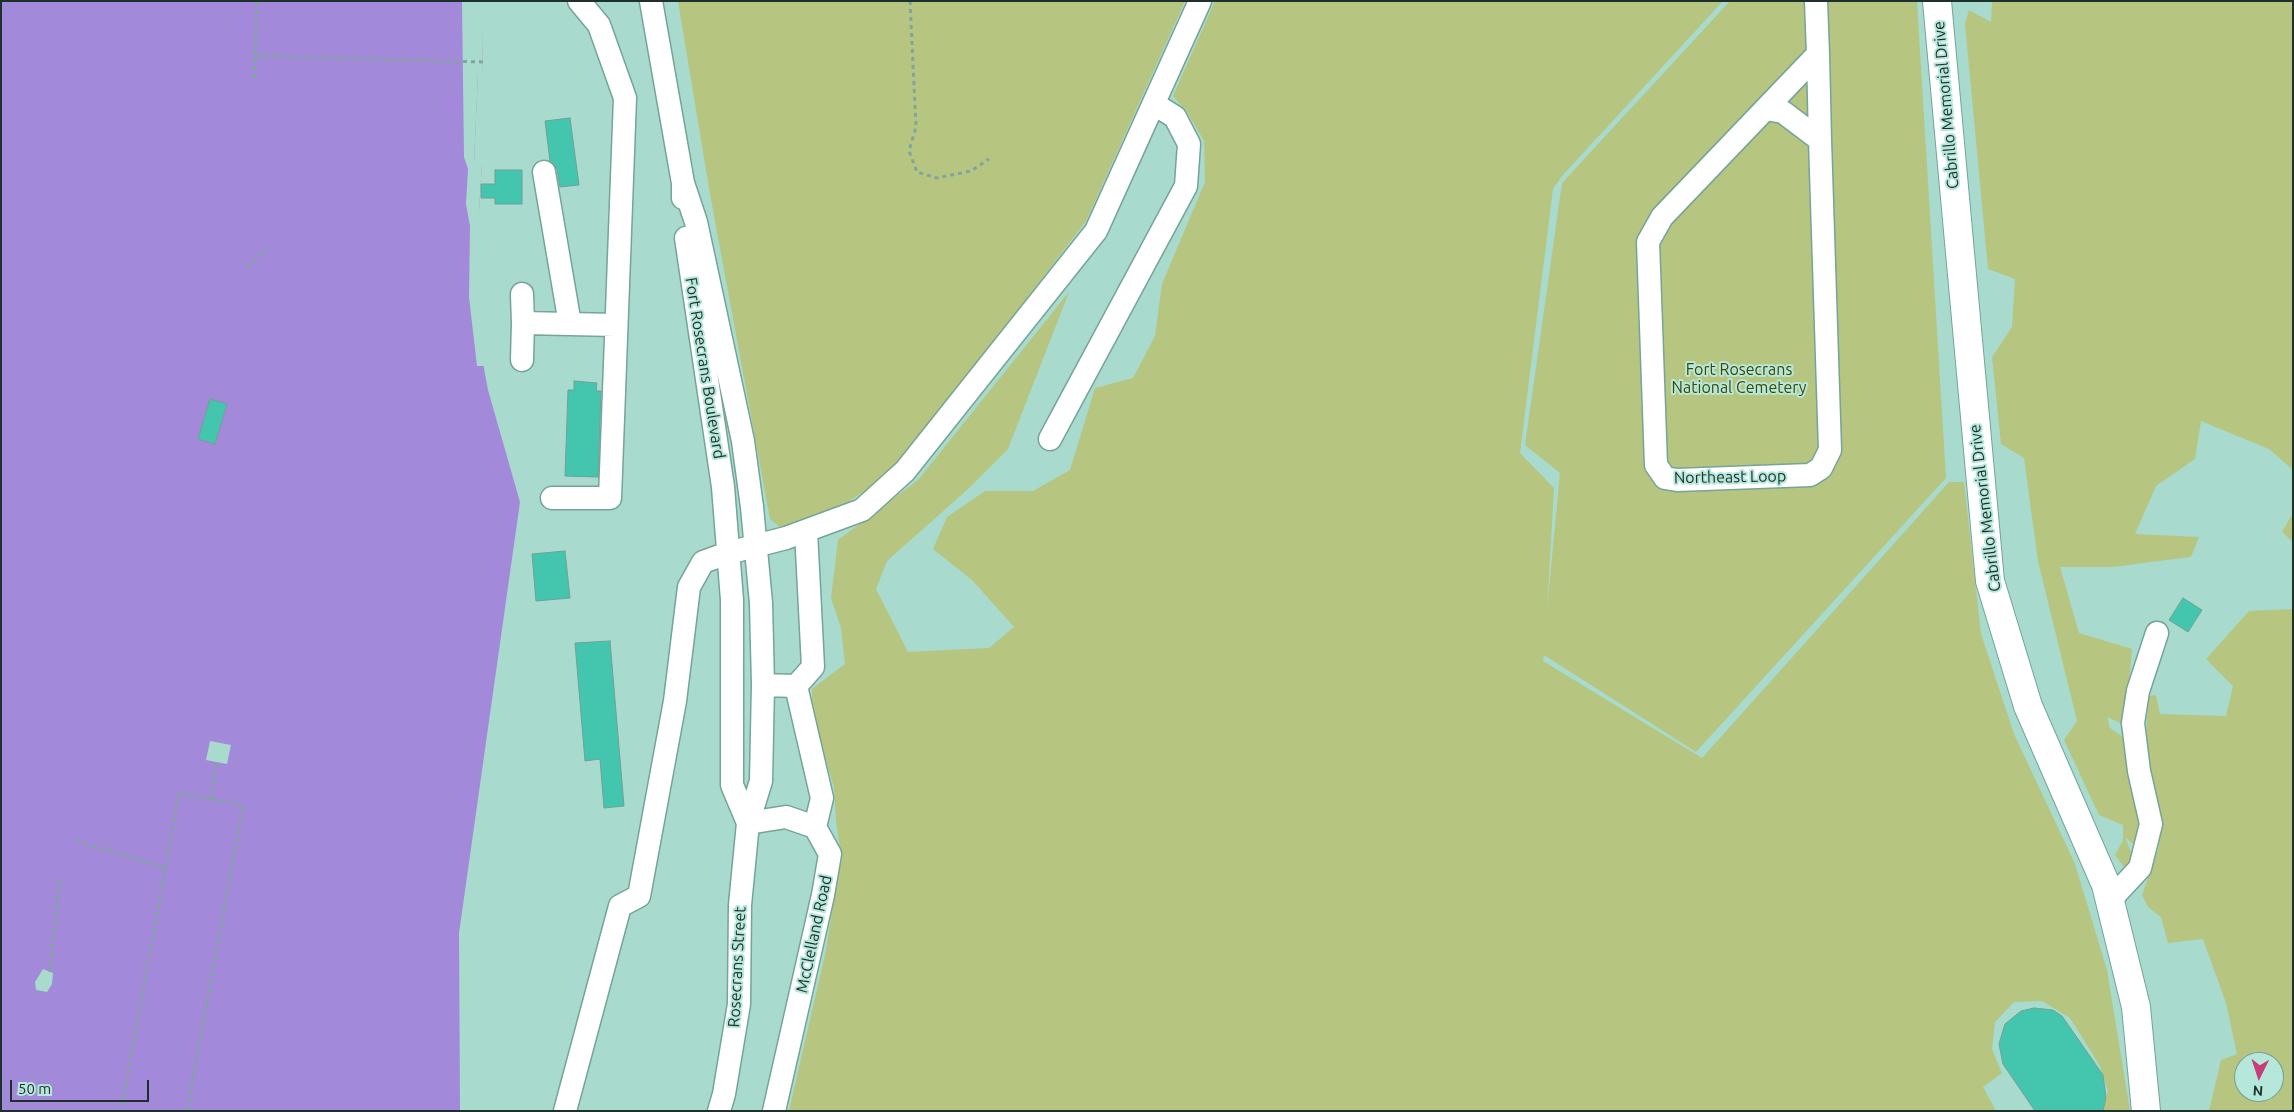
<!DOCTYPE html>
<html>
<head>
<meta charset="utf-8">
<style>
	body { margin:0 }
	#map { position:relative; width:2294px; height:1112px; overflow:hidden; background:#a9dace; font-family:Ubuntu,sans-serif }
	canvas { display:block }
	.frame { position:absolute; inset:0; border:2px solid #1d302c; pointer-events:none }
	.north { position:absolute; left:2234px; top:1052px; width:50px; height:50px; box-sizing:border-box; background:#b6e7db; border:1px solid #799e95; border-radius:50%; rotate:184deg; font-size:14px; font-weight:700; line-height:20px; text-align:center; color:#1d302c }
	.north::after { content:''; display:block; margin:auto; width:18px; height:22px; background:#c63d78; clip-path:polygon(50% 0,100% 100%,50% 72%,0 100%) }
	.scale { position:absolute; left:10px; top:1080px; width:139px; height:22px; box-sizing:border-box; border:2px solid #1d302c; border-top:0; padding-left:6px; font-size:15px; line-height:18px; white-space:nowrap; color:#1d302c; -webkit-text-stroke:4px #b6e7db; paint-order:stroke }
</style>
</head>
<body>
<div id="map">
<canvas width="2294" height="1112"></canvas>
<div class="frame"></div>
<div class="north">N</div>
<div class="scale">50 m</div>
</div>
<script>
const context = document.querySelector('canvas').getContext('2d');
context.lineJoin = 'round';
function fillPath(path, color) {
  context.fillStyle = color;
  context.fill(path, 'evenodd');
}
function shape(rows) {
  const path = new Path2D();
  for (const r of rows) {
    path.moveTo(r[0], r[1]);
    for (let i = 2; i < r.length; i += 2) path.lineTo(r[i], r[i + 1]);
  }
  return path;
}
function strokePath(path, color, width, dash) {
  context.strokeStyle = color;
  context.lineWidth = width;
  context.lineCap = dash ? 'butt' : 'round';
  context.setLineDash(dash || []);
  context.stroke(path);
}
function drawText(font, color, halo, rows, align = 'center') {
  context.font = font + ' Ubuntu,sans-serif';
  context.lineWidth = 4;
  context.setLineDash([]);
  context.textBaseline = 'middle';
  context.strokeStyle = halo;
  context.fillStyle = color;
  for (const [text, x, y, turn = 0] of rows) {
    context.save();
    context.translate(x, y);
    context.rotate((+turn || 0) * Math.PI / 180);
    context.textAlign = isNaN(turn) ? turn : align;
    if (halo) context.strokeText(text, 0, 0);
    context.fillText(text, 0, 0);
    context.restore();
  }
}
fillPath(shape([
	[678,1,1185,1,1086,221,916,443,876,484,846,503,812,517,780,527,770,519,710,194],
	[1215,1,1723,1,1562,176,1553,189,1520,453,1554,488,1547,610,1560,473,1525,445,1562,183,1730,1,1917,1,1946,478,1696,752,1544,655,1543,661,1702,758,1949,482,1964,482,1981,634,2014,734,2075,864,2107,970,2130,1111,2101,1111,2104,1108,2108,1091,2100,1066,2070,1018,2042,1001,2014,1002,1995,1022,1992,1049,2002,1073,1983,1087,1996,1111,789,1111,826,950,841,854,836,821,834,787,812,714,812,689,845,664,841,628,831,598,838,540,918,480,1069,292,1008,449,967,490,887,561,876,589,908,652,989,648,1014,627,972,580,933,549,947,517,985,491,1033,491,1070,470,1095,388,1133,378,1155,336,1162,284,1205,182,1204,141,1187,112,1173,96],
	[1992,1,2293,1,2293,470,2269,449,2201,421,2195,459,2156,486,2135,534,2199,537,2191,557,2112,567,2060,567,2079,633,2132,649,2125,725,2107,717,2110,728,2127,740,2145,821,2140,850,2125,837,2136,865,2124,867,2115,855,2123,841,2123,825,2099,815,2064,740,2077,721,2038,561,2024,458,2001,444,1992,357,2012,327,2015,279,1988,269,1965,24,1969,10,1991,22],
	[2293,513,2293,542,2282,532],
	[2293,609,2293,1111,2209,1111,2221,1060,2237,1054,2226,1003,2203,939,2168,943,2161,917,2148,907,2142,895,2159,847,2159,809,2144,756,2149,696,2156,695,2160,714,2226,716,2233,686,2206,659,2249,611],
	[2244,1062,2274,1062,2274,1092,2244,1092]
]), '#b6c580');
fillPath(shape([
	[1,1,474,1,472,7,483,35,482,74,478,74,474,163,482,163,479,210,483,363,488,390,520,502,459,933,460,1111,1,1111]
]), '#a389d9');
fillPath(shape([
	[462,1,476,1,475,6,483,35,482,74,478,74,474,163,482,163,479,210,482,228,481,274,487,366,477,366,469,297,470,226,466,204,468,169,464,157],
	[210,741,231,745,227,764,206,760],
	[43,969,53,973,52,984,47,992,36,990,35,982]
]), '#a9dace');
const building = shape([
	[570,118,579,185,560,187,557,169,550,161,545,121,570,118],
	[495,170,522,170,522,204,495,204,495,198,481,198,481,184,495,184,495,170],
	[574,381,597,383,596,391,601,391,598,477,565,476,568,390,574,390,574,381],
	[210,399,227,404,215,444,198,439,210,399],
	[565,551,570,598,536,601,532,554,565,551],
	[2183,598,2202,610,2188,632,2169,620,2183,598],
	[610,641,624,806,604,808,600,759,585,761,575,643,610,641],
	[2034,1008,2053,1010,2062,1016,2103,1075,2106,1097,2103,1111,2035,1111,2003,1064,1999,1044,2005,1024,2021,1011,2034,1008]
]);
fillPath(building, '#44c6ae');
strokePath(building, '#71a095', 1);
const minor = shape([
	[651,1,683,183,683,198],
	[1816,1,1818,54,1820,140,1830,450,1821,468,1810,475,1677,480,1665,478,1656,465,1648,242,1662,217,1818,54],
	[1766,109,1783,112,1820,140],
	[544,172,570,324],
	[683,183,696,222,743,441,752,507,761,603,763,685,761,781,748,823,740,905,739,1004,724,1094,719,1111],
	[686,238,723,487,732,600,732,785,748,823],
	[522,294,523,323],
	[522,360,523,323,616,325],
	[1050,439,1186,186,1189,144,1175,117,1154,104],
	[552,498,610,498,625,98,599,25,579,1],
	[763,685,796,686,822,798,815,827],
	[796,686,813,667,806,531],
	[748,823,786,817,815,827,830,854,823,895,774,1111],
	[2110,900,2140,868,2151,824,2139,771,2133,723,2138,691,2157,633],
	[565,1111,620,906,639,896,675,701,689,587,703,562,728,553,786,538,862,510,905,471,1096,231,1200,1]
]);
const major = shape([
	[1937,1,1990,581,2028,706,2106,885,2136,1007,2146,1111]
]);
strokePath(minor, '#75a499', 25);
strokePath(major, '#75a499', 30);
strokePath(shape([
	[910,1,916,127,909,151,917,172,937,178,971,171,989,159],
	[255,56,485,62],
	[254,78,257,1],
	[247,267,267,249],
	[211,799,217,762],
	[77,841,166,868],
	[50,972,60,876],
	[122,1105,179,793,243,805,187,1111]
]), '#7ea69c', 3, [4, 4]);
strokePath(minor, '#fff', 22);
strokePath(major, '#fff', 28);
drawText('16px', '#1d302c', '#b6e7db', [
	["Cabrillo Memorial Drive",1946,105,-95],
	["Fort Rosecrans Boulevard",705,368,81],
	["Northeast Loop",1730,477,-1],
	["Cabrillo Memorial Drive",1985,508,-97],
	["McClelland Road",814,934,-78],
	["Rosecrans Street",737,967,-87]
]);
drawText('16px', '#3e4800', '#b6e7db', [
	["Fort Rosecrans",1739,370],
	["National Cemetery",1739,388]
]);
</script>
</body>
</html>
